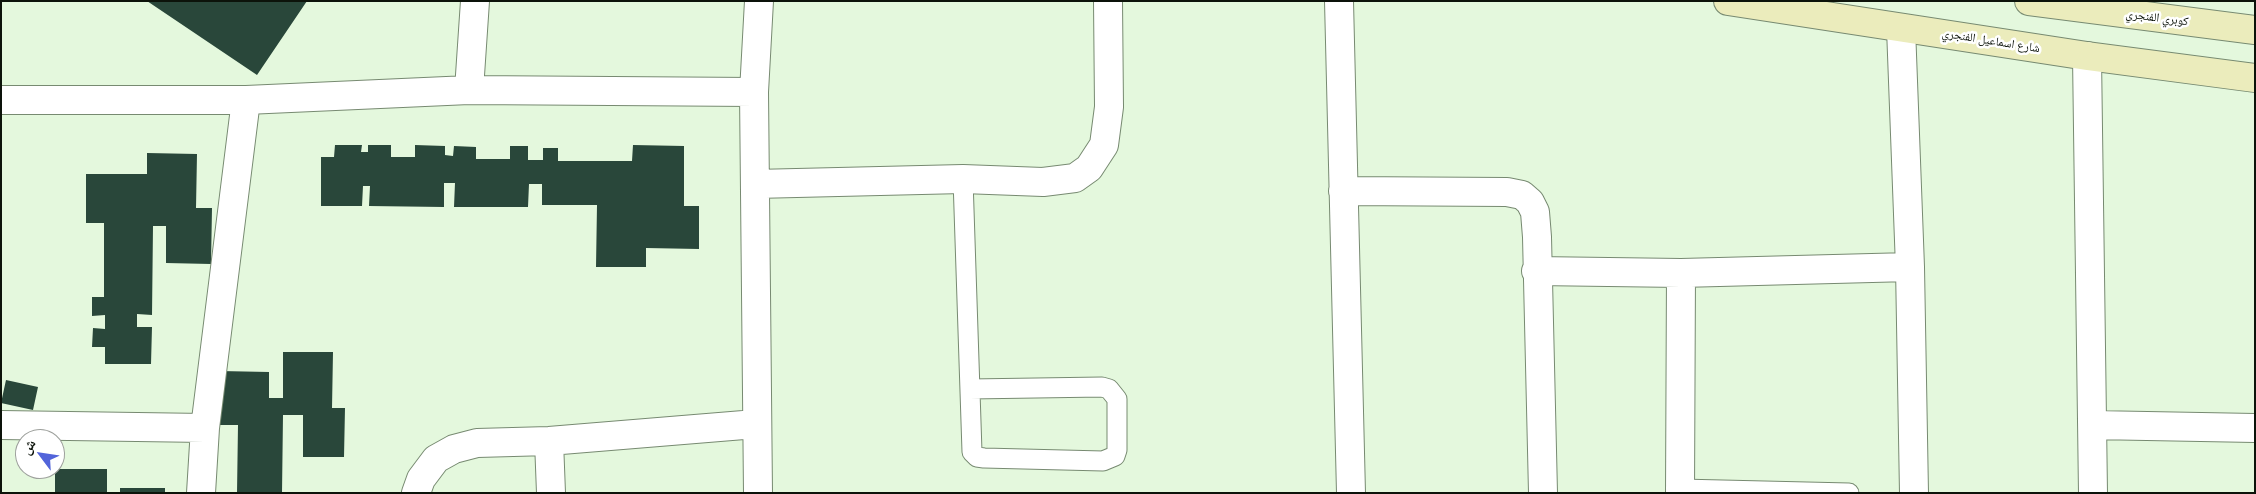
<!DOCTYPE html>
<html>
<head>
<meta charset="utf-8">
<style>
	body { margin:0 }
	#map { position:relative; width:2256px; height:494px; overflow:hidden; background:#e4f8dd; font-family:"Noto Sans","Noto Naskh Arabic",sans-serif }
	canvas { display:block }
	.frame { position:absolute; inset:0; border:2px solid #0c130a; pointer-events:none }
	.north { position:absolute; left:15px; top:429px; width:50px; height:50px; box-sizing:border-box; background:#fff; border:1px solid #9ea19d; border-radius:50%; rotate:301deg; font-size:14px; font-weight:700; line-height:20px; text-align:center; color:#0c130a }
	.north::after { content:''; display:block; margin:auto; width:18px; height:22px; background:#5264da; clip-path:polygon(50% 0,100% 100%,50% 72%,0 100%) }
</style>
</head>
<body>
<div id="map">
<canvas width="2256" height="494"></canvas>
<div class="frame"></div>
<div class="north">ش</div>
</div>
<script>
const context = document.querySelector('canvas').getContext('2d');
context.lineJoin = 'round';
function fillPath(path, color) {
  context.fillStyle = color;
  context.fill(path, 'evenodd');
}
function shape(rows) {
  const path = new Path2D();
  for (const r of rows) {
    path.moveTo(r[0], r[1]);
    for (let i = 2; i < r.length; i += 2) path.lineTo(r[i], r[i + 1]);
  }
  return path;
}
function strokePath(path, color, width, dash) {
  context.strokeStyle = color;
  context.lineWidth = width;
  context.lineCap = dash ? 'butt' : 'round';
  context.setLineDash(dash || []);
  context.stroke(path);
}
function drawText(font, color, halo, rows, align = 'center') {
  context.font = font + ' "Noto Sans","Noto Naskh Arabic",sans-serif';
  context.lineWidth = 5;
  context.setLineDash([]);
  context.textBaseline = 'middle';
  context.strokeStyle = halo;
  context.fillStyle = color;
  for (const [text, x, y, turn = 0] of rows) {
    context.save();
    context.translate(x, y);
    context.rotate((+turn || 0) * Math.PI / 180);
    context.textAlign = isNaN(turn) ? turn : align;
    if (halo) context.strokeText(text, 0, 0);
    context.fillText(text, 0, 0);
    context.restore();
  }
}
fillPath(shape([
	[147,1,307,1,257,75],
	[335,145,362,145,361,152,368,152,368,145,391,145,391,157,415,157,415,145,445,146,445,155,453,156,454,146,476,147,476,159,510,159,510,146,528,146,528,160,543,160,543,148,558,148,558,161,632,161,633,145,684,146,684,206,699,206,699,249,646,248,646,267,596,267,597,205,542,205,542,184,529,184,528,207,454,207,455,183,444,183,444,207,369,206,370,186,363,186,362,206,321,206,321,157,334,157],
	[147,153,197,154,196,208,212,208,211,264,166,263,166,226,153,226,152,315,137,314,137,327,152,327,151,364,105,364,105,347,92,347,93,328,105,329,105,315,92,316,92,297,104,297,104,223,86,223,86,174,147,174],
	[283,352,333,352,332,408,345,408,344,457,303,457,303,415,283,415,282,493,237,493,238,425,219,425,220,371,269,372,269,398,283,398],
	[6,380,38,387,33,410,1,403],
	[55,469,107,469,107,493,55,493],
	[120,488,165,488,165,493,120,493]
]), '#29473a');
const lane = shape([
	[963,179,972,452,977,457,984,458,1103,461,1115,456,1117,450,1117,399,1109,389,1102,387,970,389],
	[1680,489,1849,493]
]);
const street = shape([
	[1339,1,1351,493],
	[1901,28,1910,267,1914,493],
	[2087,56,2093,493],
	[469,90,475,1],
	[1,100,246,100,469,90,754,92],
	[755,184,963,179,1043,182,1075,178,1089,168,1104,145,1109,107,1108,1],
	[1343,191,1507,192,1522,195,1530,202,1535,212,1537,237,1543,493],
	[1536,271,1681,273,1910,267],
	[1,425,205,428],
	[2093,425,2255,428],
	[549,441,551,493],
	[201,493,205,428,246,100],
	[416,493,421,479,436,459,454,449,477,443,549,441,756,424],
	[758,493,754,92,759,1],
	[1680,493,1681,273]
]);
const secondary = shape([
	[1728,1,2087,56,2255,78],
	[2029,1,2255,30]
]);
strokePath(lane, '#778a71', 21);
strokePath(street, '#778a71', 30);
strokePath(secondary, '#778a71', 30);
strokePath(lane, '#fff', 19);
strokePath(street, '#fff', 28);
strokePath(secondary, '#ebecbc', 28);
drawText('12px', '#0c130a', '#fff', [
	["كوبري الفنجري",2157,18,7],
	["شارع اسماعيل الفنجري",1991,41,9]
]);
</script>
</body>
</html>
